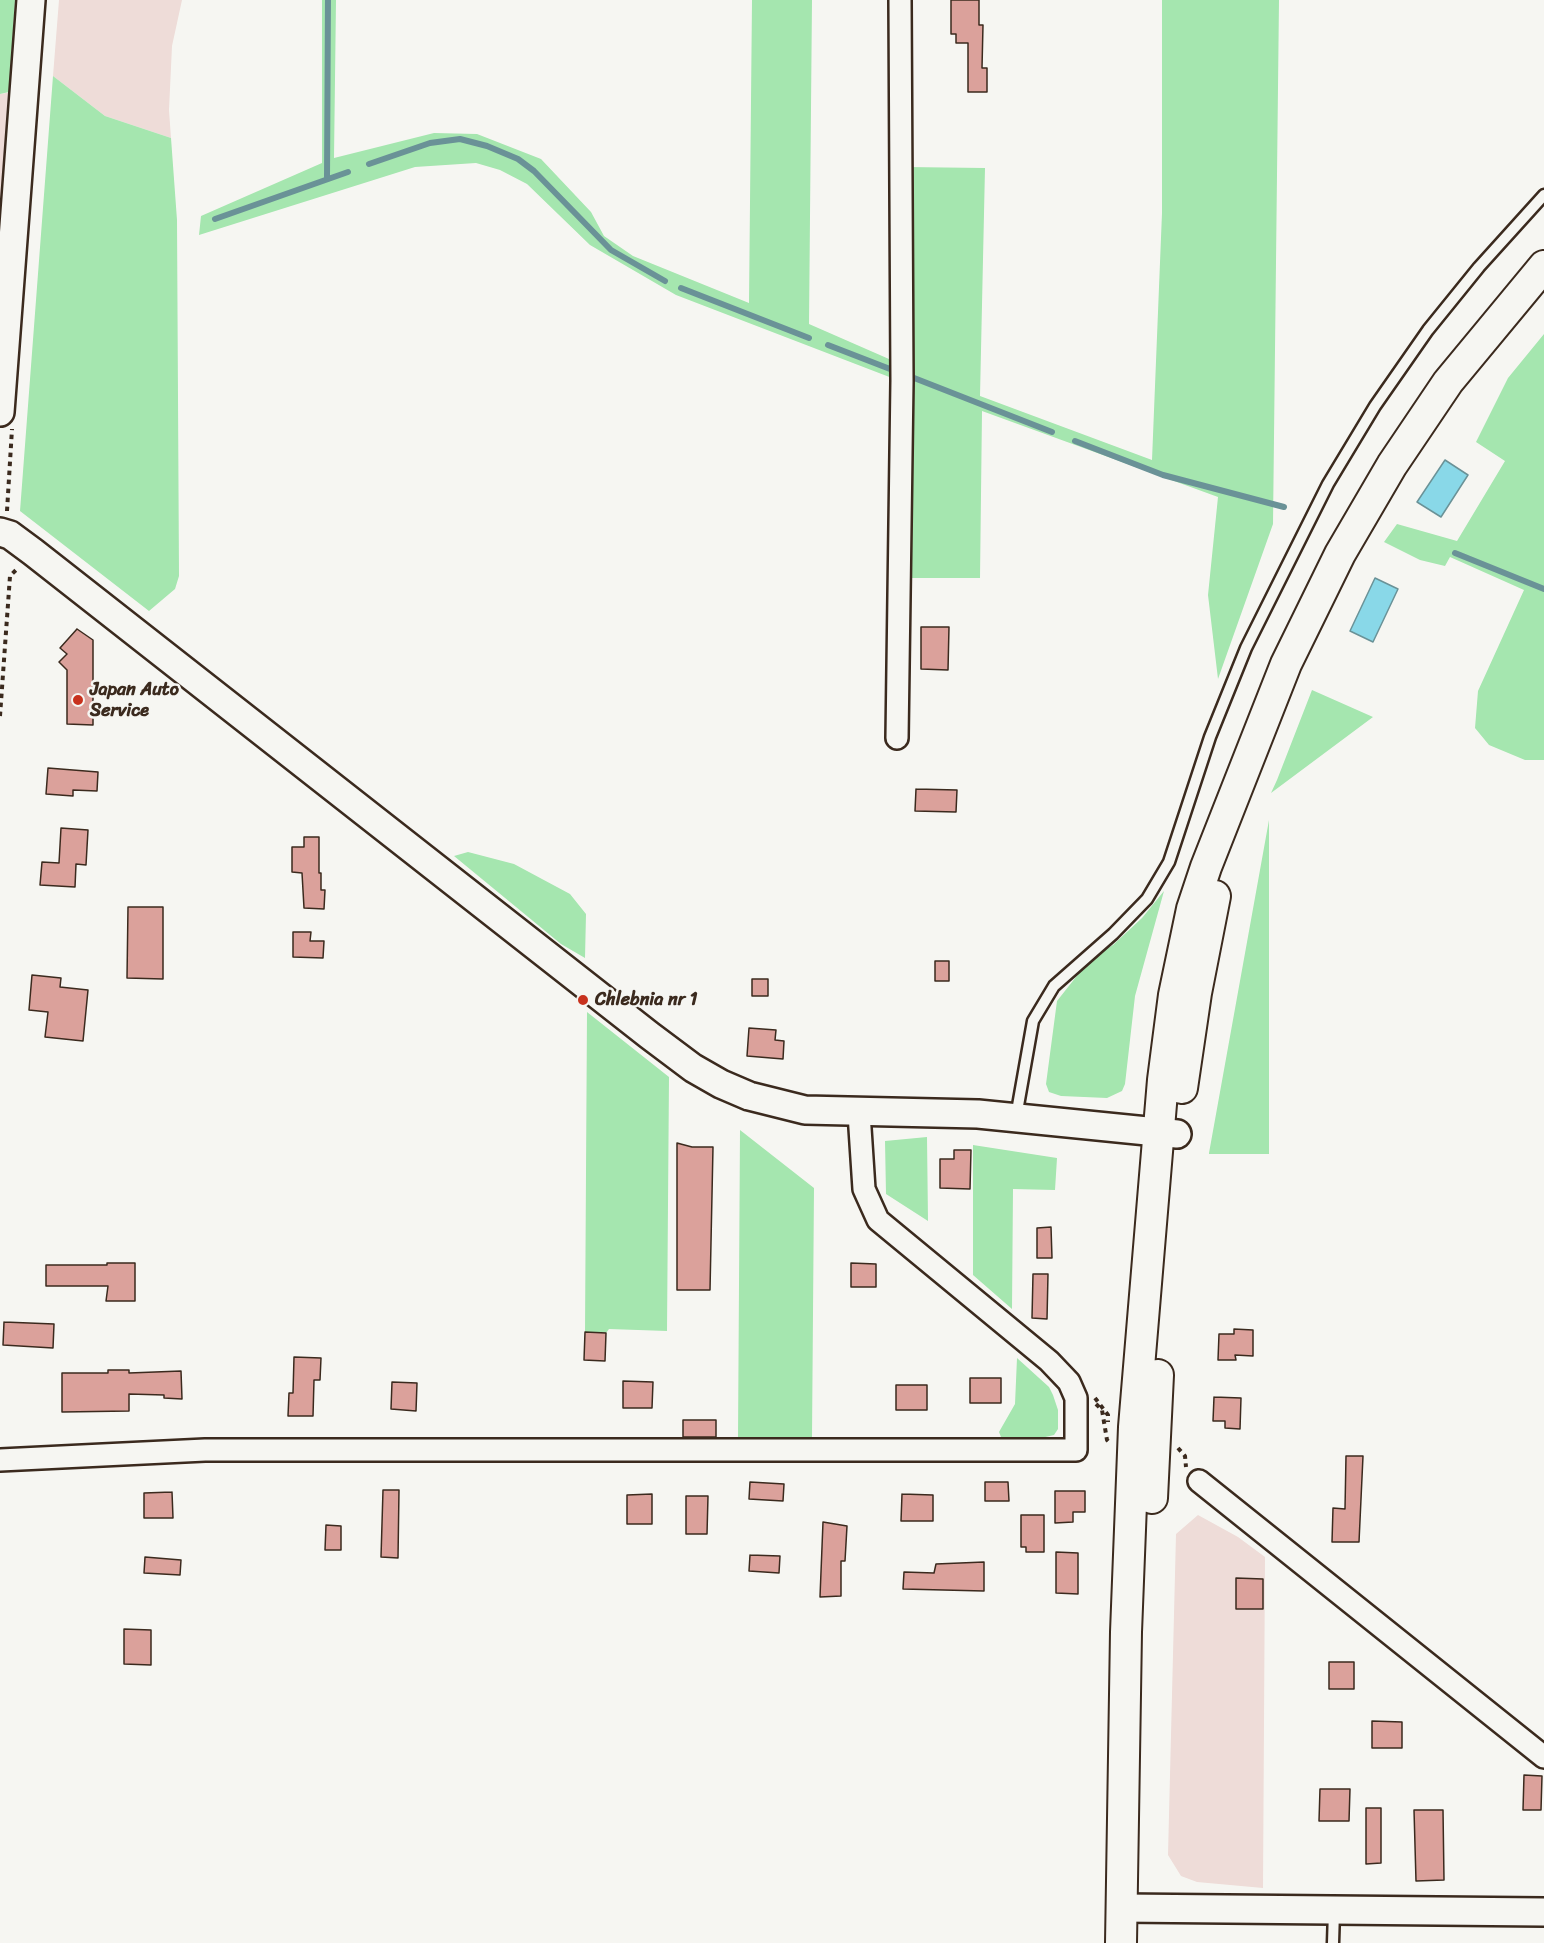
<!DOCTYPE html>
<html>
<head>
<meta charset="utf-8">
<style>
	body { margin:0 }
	canvas { display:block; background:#f6f6f2 }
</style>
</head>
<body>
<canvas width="1544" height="1943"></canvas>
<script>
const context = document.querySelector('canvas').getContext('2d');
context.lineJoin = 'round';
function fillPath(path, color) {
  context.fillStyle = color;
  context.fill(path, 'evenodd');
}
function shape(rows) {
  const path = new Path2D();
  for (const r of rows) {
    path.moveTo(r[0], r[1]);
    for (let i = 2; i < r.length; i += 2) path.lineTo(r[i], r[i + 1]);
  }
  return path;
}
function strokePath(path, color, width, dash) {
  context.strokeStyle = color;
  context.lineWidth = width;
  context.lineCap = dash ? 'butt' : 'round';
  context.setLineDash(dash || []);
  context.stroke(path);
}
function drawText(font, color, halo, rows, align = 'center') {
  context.font = font + ' Sriracha,sans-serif';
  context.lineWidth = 5;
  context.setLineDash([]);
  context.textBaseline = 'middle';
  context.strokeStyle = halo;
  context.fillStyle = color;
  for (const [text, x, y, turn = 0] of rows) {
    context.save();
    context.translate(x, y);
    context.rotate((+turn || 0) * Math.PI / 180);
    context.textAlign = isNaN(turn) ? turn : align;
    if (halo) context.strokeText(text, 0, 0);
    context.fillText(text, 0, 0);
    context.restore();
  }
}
fillPath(shape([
	[59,0,182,0,172,46,169,110,171,138,105,116,53,76],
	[12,92,0,256,0,94],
	[1198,1515,1238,1537,1265,1557,1263,1888,1197,1882,1181,1876,1168,1855,1176,1534]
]), '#eedcd8');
fillPath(shape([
	[0,0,15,0,9,92,0,94],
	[322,0,336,0,334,158,434,133,477,134,541,159,591,212,604,236,633,256,749,303,752,0,812,0,809,324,889,359,892,378,676,295,590,245,527,184,500,170,476,163,415,167,199,235,201,216,322,163],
	[1162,0,1279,0,1273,524,1218,679,1208,595,1218,497,982,411,980,578,904,578,906,167,985,168,980,396,1152,460,1162,213],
	[53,76,105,116,171,138,177,220,179,576,175,589,149,611,20,511],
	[1544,334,1544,760,1525,760,1489,745,1475,728,1478,691,1524,590,1450,557,1445,566,1420,560,1384,542,1397,524,1457,541,1505,461,1476,442,1508,378],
	[1312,690,1373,717,1271,793,1277,780],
	[1269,820,1269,1154,1209,1154,1209,1153],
	[468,852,514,864,570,894,586,914,585,958,561,944,454,856],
	[1164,891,1135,996,1125,1084,1122,1091,1107,1098,1061,1096,1049,1092,1046,1084,1057,1001,1091,958,1113,945,1142,918],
	[587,1012,669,1077,667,1331,609,1329,606,1333,585,1332],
	[740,1130,814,1188,812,1437,738,1437],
	[927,1137,928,1221,886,1194,885,1141],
	[973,1145,1057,1158,1055,1190,1013,1189,1012,1309,973,1275],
	[1017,1358,1049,1387,1053,1395,1058,1410,1058,1429,1054,1435,1041,1438,1006,1439,1001,1437,999,1432,1015,1404]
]), '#a5e6af');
const water = shape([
	[1445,460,1468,475,1441,517,1417,502,1445,460],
	[1375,578,1398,589,1373,642,1350,631,1375,578]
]);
fillPath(water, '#89d8e8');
strokePath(water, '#6a9297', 1.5);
strokePath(shape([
	[369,164,430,143,460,139,487,146,518,159,534,171,611,250,665,281],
	[327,179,328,0],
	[215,219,348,172],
	[681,288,809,338],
	[828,345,890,369],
	[909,376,1052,432],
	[1075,441,1163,475,1284,507],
	[1455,553,1544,589]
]), '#6a9297', 6);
const building = shape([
	[951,0,979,0,979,25,983,25,982,68,987,68,987,92,968,92,968,43,956,43,956,34,951,34,951,0],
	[921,627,949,627,948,670,921,669,921,627],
	[77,629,93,640,93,725,67,724,67,670,59,662,67,654,60,648,77,629],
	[48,768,98,772,97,791,73,790,73,796,46,794,48,768],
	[916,789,957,790,956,812,915,811,916,789],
	[61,828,88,830,86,865,76,864,75,887,40,885,42,862,59,863,61,828],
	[304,837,319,837,319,873,321,873,321,890,325,890,324,909,304,908,302,873,292,872,292,847,304,847,304,837],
	[128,907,163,907,163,979,127,978,128,907],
	[293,932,311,932,310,941,324,941,323,958,293,957,293,932],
	[935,961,949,961,949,981,935,981,935,961],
	[32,975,61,978,60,987,88,990,83,1041,45,1037,48,1012,29,1010,32,975],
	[752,979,768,979,768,996,752,996,752,979],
	[749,1028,776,1030,775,1040,784,1041,783,1059,747,1056,749,1028],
	[677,1143,692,1147,713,1147,710,1290,677,1290,677,1143],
	[954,1150,971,1150,970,1189,940,1188,940,1159,954,1159,954,1150],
	[1051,1227,1052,1258,1037,1258,1037,1228,1051,1227],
	[107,1263,135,1263,135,1301,106,1301,108,1286,46,1286,46,1265,107,1265,107,1263],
	[851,1263,876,1264,876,1287,851,1287,851,1263],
	[1033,1274,1048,1274,1047,1319,1032,1318,1033,1274],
	[4,1322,54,1324,53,1348,3,1345,4,1322],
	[1234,1329,1253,1330,1253,1356,1235,1355,1236,1360,1218,1360,1219,1334,1234,1334,1234,1329],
	[585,1332,606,1333,605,1361,584,1360,585,1332],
	[294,1357,321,1358,320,1380,314,1380,313,1416,288,1416,289,1393,293,1393,294,1357],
	[108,1370,129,1370,129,1373,181,1371,182,1399,164,1398,164,1395,129,1394,129,1411,62,1412,62,1373,108,1373,108,1370],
	[970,1378,1001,1378,1001,1403,970,1403,970,1378],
	[623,1381,653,1382,652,1408,623,1408,623,1381],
	[392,1382,417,1383,416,1411,391,1409,392,1382],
	[896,1385,927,1385,927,1410,896,1410,896,1385],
	[1214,1397,1241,1398,1240,1429,1225,1428,1225,1421,1213,1421,1214,1397],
	[683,1420,716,1420,716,1437,683,1437,683,1420],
	[1346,1456,1363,1456,1359,1542,1332,1542,1333,1508,1345,1509,1346,1456],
	[750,1482,784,1484,783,1501,749,1499,750,1482],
	[985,1482,1008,1482,1009,1501,985,1501,985,1482],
	[383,1490,399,1490,398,1558,381,1557,383,1490],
	[1055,1491,1085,1491,1085,1512,1073,1512,1073,1522,1055,1523,1055,1491],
	[172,1492,173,1518,144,1518,144,1493,172,1492],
	[652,1494,652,1524,627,1524,627,1495,652,1494],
	[902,1494,933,1495,933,1521,901,1521,902,1494],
	[686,1496,708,1496,707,1534,686,1534,686,1496],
	[1021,1515,1044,1515,1044,1552,1026,1552,1026,1547,1021,1547,1021,1515],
	[823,1522,847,1526,845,1561,841,1561,841,1596,820,1597,823,1522],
	[326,1525,341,1526,341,1550,325,1550,326,1525],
	[1056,1552,1078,1553,1078,1594,1056,1593,1056,1552],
	[750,1555,780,1556,779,1573,749,1571,750,1555],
	[145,1557,181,1560,180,1575,144,1573,145,1557],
	[984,1562,984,1591,903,1589,904,1572,934,1573,936,1564,984,1562],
	[1236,1578,1263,1579,1263,1609,1236,1609,1236,1578],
	[124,1629,151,1630,151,1665,124,1664,124,1629],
	[1329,1662,1354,1662,1354,1689,1329,1689,1329,1662],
	[1372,1721,1402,1722,1402,1748,1372,1748,1372,1721],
	[1524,1775,1542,1776,1541,1810,1523,1810,1524,1775],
	[1320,1789,1350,1789,1349,1821,1319,1821,1320,1789],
	[1366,1808,1381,1808,1381,1863,1366,1864,1366,1808],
	[1414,1810,1443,1810,1444,1880,1416,1881,1414,1810]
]);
fillPath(building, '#dba19b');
strokePath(building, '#3b2a1e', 1.5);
const service = shape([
	[1016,1117,1033,1021,1054,986,1113,934,1147,899,1169,862,1210,737,1246,648,1328,484,1375,406,1428,330,1479,267,1544,195],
	[1333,1943,1334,1911]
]);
const minor = shape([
	[897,738,902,381,900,0],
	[0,1460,205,1450,1076,1450,1076,1398,1069,1382,1049,1361,878,1220,864,1189,859,1113],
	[1199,1481,1544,1757]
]);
const tertiary = shape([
	[0,412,31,0],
	[0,532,10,535,33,552,649,1035,693,1068,721,1084,749,1096,805,1110,978,1114,1177,1134],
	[1121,1908,1544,1912]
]);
const secondary = shape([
	[1182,1088,1196,993,1215,896],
	[1152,1498,1158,1375],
	[1121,1943,1126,1632,1134,1427,1163,1080,1174,995,1192,909,1206,867,1286,664,1340,554,1392,465,1448,382,1544,266]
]);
strokePath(service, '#3b2a1e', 15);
strokePath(minor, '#3b2a1e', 26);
strokePath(tertiary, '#3b2a1e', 32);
strokePath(secondary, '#3b2a1e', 34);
strokePath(shape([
	[7,511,12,429],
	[0,716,10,576,18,568],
	[1095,1398,1108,1415,1108,1422],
	[1096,1404,1102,1410,1107,1440,1110,1443],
	[1178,1448,1185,1456,1186,1467]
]), '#3b2a1e', 4, [4.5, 4.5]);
strokePath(service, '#f6f6f2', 10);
strokePath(minor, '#f6f6f2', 21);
strokePath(tertiary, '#f6f6f2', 27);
strokePath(secondary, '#f6f6f2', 30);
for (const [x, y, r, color] of [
	[78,700,6,"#c8321e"],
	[583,1000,6,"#c8321e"]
]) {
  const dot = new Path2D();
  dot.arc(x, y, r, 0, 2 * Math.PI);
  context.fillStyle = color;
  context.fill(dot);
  strokePath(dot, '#f6f6f2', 2);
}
drawText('bold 18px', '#3b2a1e', '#f6f6f2', [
	["Japan Auto",90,690],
	["Service",90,711],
	["Chlebnia nr 1",595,1000]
], 'left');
</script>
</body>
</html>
